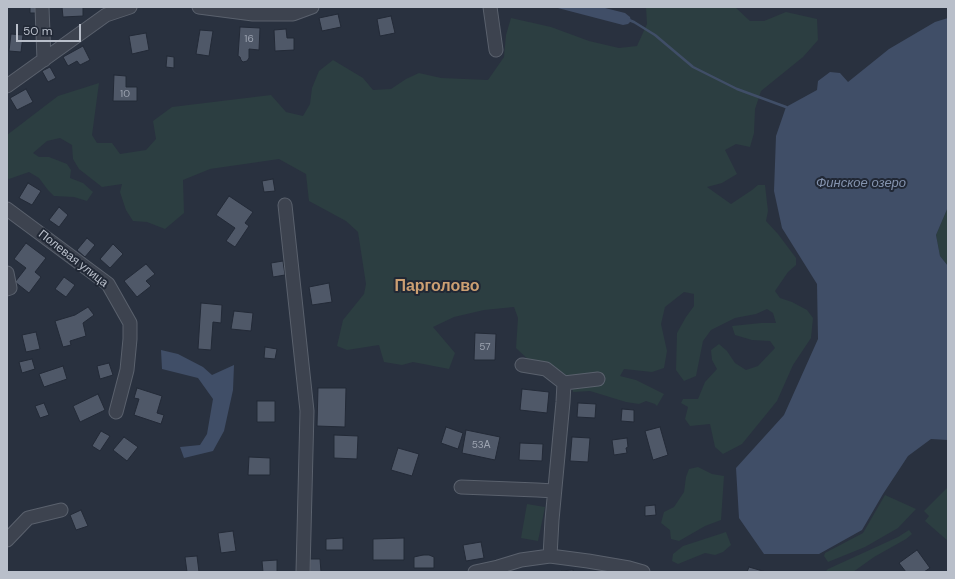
<!DOCTYPE html>
<html>
<head>
<meta charset="utf-8">
<style>
	body { margin:0 }
	#map { position:relative; width:955px; height:579px; overflow:hidden; background:#29313f; font-family:"DM Sans",sans-serif }
	canvas { display:block }
	.frame { position:absolute; inset:0; border:8px solid #b9bfca; pointer-events:none }
	.scale { position:absolute; left:16px; top:24px; width:65px; height:18px; box-sizing:border-box; border:2px solid #b9bfca; border-top:0; padding-left:5px; font-size:12px; line-height:14px; white-space:nowrap; color:#b9bfca; -webkit-text-stroke:3px #212835; paint-order:stroke }
</style>
</head>
<body>
<div id="map">
<canvas width="955" height="579"></canvas>
<div class="frame"></div>
<div class="scale">50 m</div>
</div>
<script>
const context = document.querySelector('canvas').getContext('2d');
context.lineJoin = 'round';
function fillPath(path, color) {
  context.fillStyle = color;
  context.fill(path, 'evenodd');
}
function shape(rows) {
  const path = new Path2D();
  for (const r of rows) {
    path.moveTo(r[0], r[1]);
    for (let i = 2; i < r.length; i += 2) path.lineTo(r[i], r[i + 1]);
  }
  return path;
}
function strokePath(path, color, width, dash) {
  context.strokeStyle = color;
  context.lineWidth = width;
  context.lineCap = dash ? 'butt' : 'round';
  context.setLineDash(dash || []);
  context.stroke(path);
}
function drawText(font, color, halo, rows, align = 'center') {
  context.font = font + ' "DM Sans",sans-serif';
  context.lineWidth = 4;
  context.setLineDash([]);
  context.textBaseline = 'middle';
  context.strokeStyle = halo;
  context.fillStyle = color;
  for (const [text, x, y, turn = 0] of rows) {
    context.save();
    context.translate(x, y);
    context.rotate((+turn || 0) * Math.PI / 180);
    context.textAlign = isNaN(turn) ? turn : align;
    if (halo) context.strokeText(text, 0, 0);
    context.fillText(text, 0, 0);
    context.restore();
  }
}
fillPath(shape([
	[646,7,735,7,750,21,764,21,786,12,817,19,818,40,803,57,761,91,755,109,754,133,750,147,736,144,725,150,737,174,722,183,707,187,731,204,752,190,758,185,765,185,768,211,766,221,778,234,796,258,796,265,788,272,775,291,780,298,792,302,807,310,813,318,811,338,793,365,777,401,742,444,723,454,715,447,710,424,690,426,685,419,688,407,681,403,683,399,698,399,705,382,717,369,712,360,711,350,719,344,727,351,735,363,746,370,758,366,775,348,770,341,752,340,735,335,732,326,761,323,776,323,773,313,767,309,756,314,735,318,711,330,703,341,696,376,684,381,676,370,677,333,686,317,694,306,694,294,684,292,665,307,661,324,667,351,664,368,652,372,624,369,620,376,636,380,664,394,657,406,655,404,646,401,639,404,626,402,590,391,573,392,571,383,559,370,542,365,533,364,516,348,518,318,514,307,484,310,454,317,433,327,455,353,449,369,413,362,402,365,384,362,379,345,347,350,337,346,343,320,364,294,366,284,358,232,346,221,309,201,306,174,279,159,210,169,183,180,184,213,165,229,147,222,133,221,126,210,120,192,122,184,102,187,79,169,73,159,72,145,60,138,47,141,33,153,39,157,49,157,67,164,71,170,70,178,83,183,93,192,87,201,74,197,54,196,48,190,39,178,29,172,9,179,7,178,7,135,58,96,99,83,92,135,97,143,112,143,120,154,146,150,156,139,153,121,172,107,271,95,286,112,303,116,310,104,312,88,319,71,333,60,363,78,373,90,391,89,406,79,419,73,441,78,488,80,504,57,506,35,511,18,551,27,589,41,619,48,637,46,647,24],
	[948,207,948,266,940,256,936,235],
	[698,467,712,474,724,476,721,520,705,526,679,541,671,539,670,530,661,523,664,512,674,507,684,492,686,477,689,469],
	[948,487,948,541,925,521,929,516,924,511],
	[885,495,916,509,898,528,865,547,828,562,824,556,825,553,863,533],
	[527,504,545,507,538,541,521,538],
	[909,530,912,534,906,539,874,557,853,572,825,572,828,569,898,537],
	[726,532,731,545,723,552,715,555,705,553,678,564,672,561,673,554,683,546]
]), '#2c3e41');
fillPath(shape([
	[554,7,601,7,625,13,630,17,631,21,628,24,623,25],
	[948,18,948,207,936,235,940,256,948,266,948,440,931,439,908,456,883,494,862,530,819,554,764,554,739,518,736,468,784,415,818,339,817,284,782,228,774,191,776,136,786,107,817,90,818,81,830,72,840,73,848,82,889,49,935,22],
	[161,350,178,354,203,367,212,375,234,365,233,390,224,431,213,451,184,458,180,447,200,445,207,434,213,399,198,378,162,369]
]), '#404e67');
strokePath(shape([
	[629,20,634,22,655,35,693,67,737,89,786,107]
]), '#404e67', 2.5);
const building = shape([
	[30,7,38,7,37,13,30,13,30,7],
	[62,7,83,7,83,16,63,17,62,7],
	[338,14,341,27,322,31,319,18,338,14],
	[391,16,395,33,380,36,377,19,391,16],
	[240,27,260,28,259,50,249,49,249,58,247,61,243,62,241,60,240,57,238,56,240,27],
	[286,29,287,38,294,38,294,50,275,51,274,30,286,29],
	[200,30,213,31,209,56,196,54,200,30],
	[146,33,149,50,132,54,129,36,146,33],
	[11,34,23,35,21,52,9,51,11,34],
	[83,46,90,60,80,65,77,61,68,66,63,57,83,46],
	[167,56,174,57,174,68,166,67,167,56],
	[50,67,56,78,48,82,42,71,50,67],
	[114,75,126,76,126,87,137,87,137,101,113,101,114,75],
	[26,89,33,102,17,110,10,98,26,89],
	[273,179,275,191,264,192,262,181,273,179],
	[28,183,41,191,32,205,19,198,28,183],
	[229,196,253,212,245,223,249,226,235,247,226,241,235,228,216,215,229,196],
	[59,207,68,215,59,227,49,220,59,207],
	[87,238,95,245,85,257,77,250,87,238],
	[26,243,46,258,35,272,41,277,29,293,15,282,26,268,14,259,26,243],
	[113,244,123,254,110,268,100,259,113,244],
	[283,261,285,275,273,277,271,263,283,261],
	[146,264,155,274,146,281,151,286,137,297,124,281,146,264],
	[64,277,75,285,66,297,55,289,64,277],
	[329,283,332,302,312,305,309,287,329,283],
	[201,303,222,305,221,323,213,322,211,350,198,349,201,303],
	[88,307,94,315,83,323,86,336,70,341,71,345,63,347,55,321,75,315,88,307],
	[234,311,253,313,251,331,231,329,234,311],
	[36,332,40,349,26,352,22,335,36,332],
	[475,333,496,334,495,360,474,360,475,333],
	[265,347,277,349,275,359,264,358,265,347],
	[32,359,35,369,22,373,19,362,32,359],
	[109,363,113,375,100,379,97,366,109,363],
	[63,366,67,379,44,387,39,374,63,366],
	[137,388,162,396,157,413,164,415,161,424,134,415,139,399,134,398,137,388],
	[318,388,346,388,345,427,317,426,318,388],
	[522,389,549,392,547,413,520,410,522,389],
	[98,394,105,410,80,422,73,406,98,394],
	[257,401,275,401,275,422,257,422,257,401],
	[44,403,49,415,40,418,35,406,44,403],
	[578,403,596,404,595,418,577,417,578,403],
	[622,409,634,410,634,422,621,421,622,409],
	[446,427,463,433,458,449,441,443,446,427],
	[660,427,668,455,653,460,645,431,660,427],
	[466,430,500,437,495,460,462,453,466,430],
	[101,431,110,436,100,451,92,446,101,431],
	[334,435,358,436,357,459,334,458,334,435],
	[124,437,138,447,127,461,113,450,124,437],
	[572,437,590,438,588,462,570,461,572,437],
	[627,438,628,447,626,448,627,453,614,455,612,440,627,438],
	[520,443,543,444,542,461,519,460,520,443],
	[398,448,419,454,412,476,391,470,398,448],
	[249,457,270,458,270,475,248,475,249,457],
	[655,505,656,515,645,516,645,506,655,505],
	[81,510,88,526,76,530,70,515,81,510],
	[233,531,236,551,221,553,218,533,233,531],
	[343,538,343,550,326,550,326,539,343,538],
	[404,538,404,560,373,560,373,539,404,538],
	[481,542,484,558,466,561,463,545,481,542],
	[917,550,930,568,924,572,906,572,899,563,917,550],
	[423,555,429,555,434,557,434,568,414,568,414,557,423,555],
	[197,556,199,572,187,572,185,557,197,556],
	[307,559,320,559,321,572,307,572,307,559],
	[277,560,277,572,263,572,262,561,277,560],
	[749,567,766,572,747,572,749,567],
	[573,570,573,572,561,572,561,571,573,570]
]);
fillPath(building, '#4f5868');
strokePath(building, '#232a37', 1);
const minor = shape([
	[42,7,44,60],
	[199,7,253,14,293,14,312,7],
	[490,7,496,50],
	[7,86,106,15,130,7],
	[285,205,307,411,303,572],
	[7,209,108,284,130,323,130,339,127,370,116,412],
	[7,273,10,288,7,289],
	[522,365,546,369,564,383,563,402,552,520,550,556],
	[564,383,598,379],
	[461,487,537,490,554,491],
	[7,540,28,518,61,510],
	[475,572,498,567,521,560,550,556,588,561,629,568,643,572]
]);
strokePath(minor, '#5a616d', 15);
strokePath(minor, '#3d434f', 13);
drawText('10px', '#9ea5b2', null, [
	["16",249,39],
	["10",125,94],
	["57",485,347],
	["53А",481,445]
]);
drawText('12px', '#b9bfca', '#212835', [
	["Полевая улица",73,259,38]
]);
drawText('italic 13px', '#8493ae', '#212835', [
	["Финское озеро",861,184]
]);
drawText('bold 16px', '#cc9f72', '#212835', [
	["Парголово",437,287]
]);
</script>
</body>
</html>
